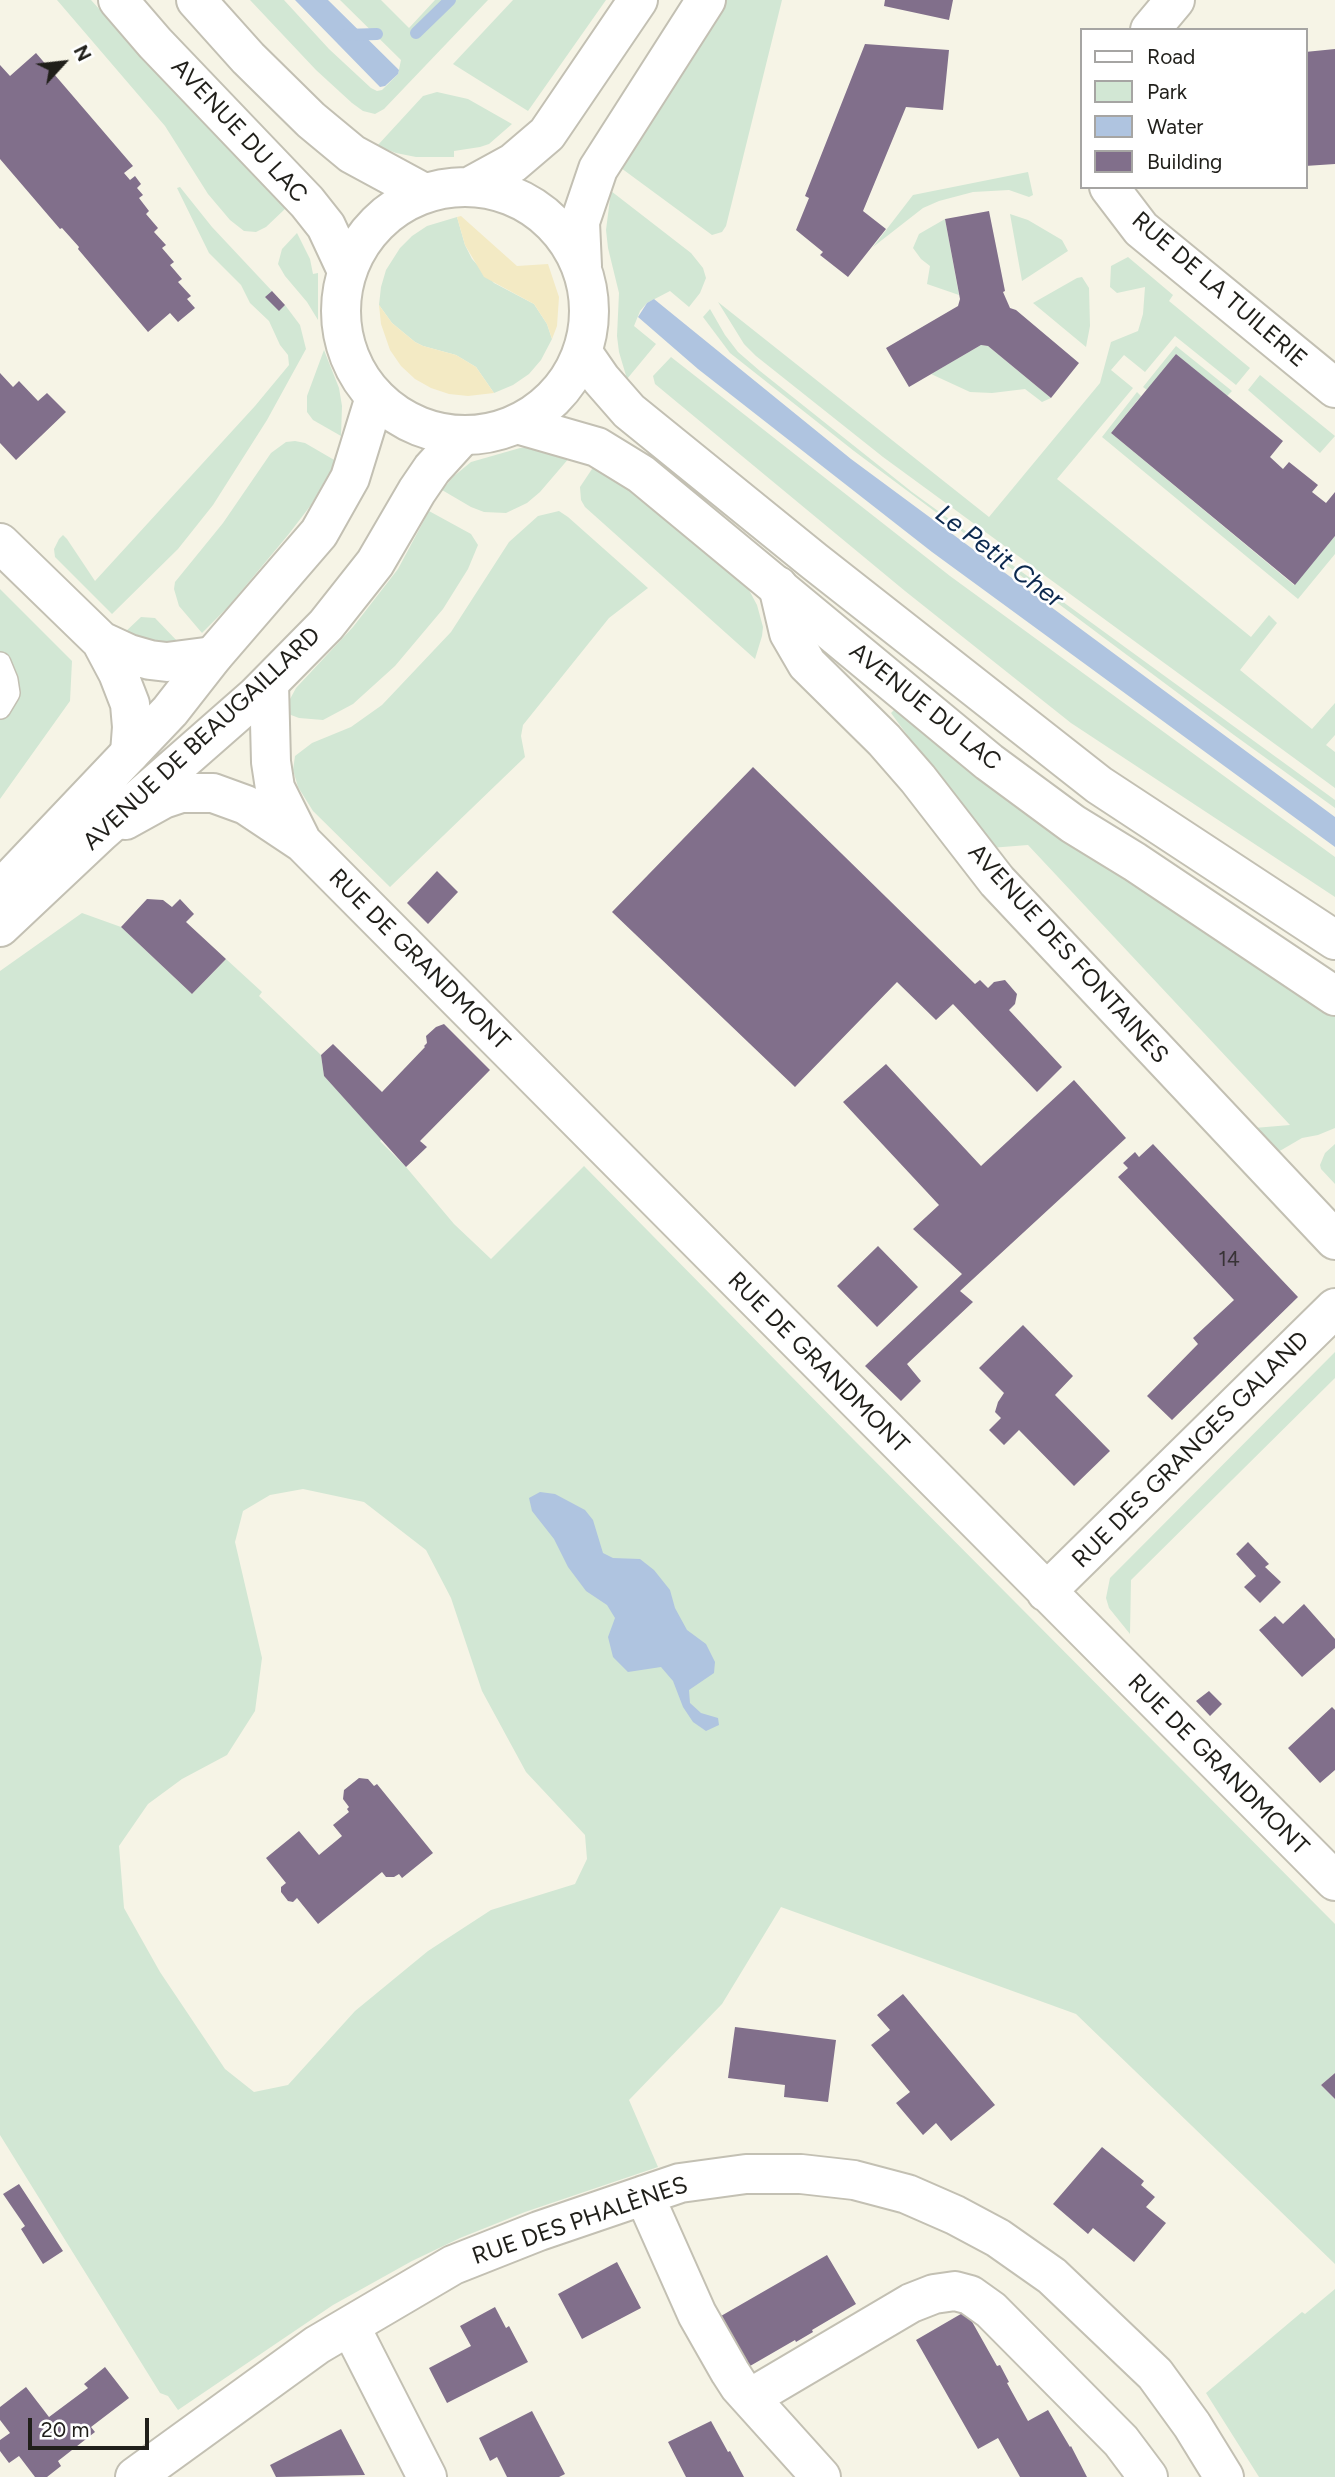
<!DOCTYPE html>
<html>
<head>
<meta charset="utf-8">
<style>
	body { margin:0 }
	#map { position:relative; width:1335px; height:2477px; overflow:hidden; background:#f6f4e6; font-family:Figtree,sans-serif }
	canvas { display:block }
	.legend { position:absolute; left:1080px; top:28px; width:228px; height:161px; box-sizing:border-box; background:#fff; border:2px solid #a6a5a3; margin:0; padding:9px 12px; list-style:none; font-size:21px; color:#201f1a }
	.legend li { display:flex; align-items:center; gap:14px; height:35px }
	.legend b { width:35px; border:2px solid #a6a5a3 }
	.north { position:absolute; left:28px; top:28px; width:70px; height:70px; -webkit-text-stroke:5px #fff; paint-order:stroke; rotate:63deg; font-size:19px; font-weight:700; line-height:28px; text-align:center; color:#201f1a }
	.north::after { content:''; display:block; margin:auto; width:24px; height:32px; background:#201f1a; clip-path:polygon(50% 0,100% 100%,50% 72%,0 100%) }
	.scale { position:absolute; left:28px; top:2418px; width:121px; height:32px; box-sizing:border-box; border:4px solid #201f1a; border-top:0; padding-left:9px; font-size:21px; line-height:24px; white-space:nowrap; color:#201f1a; -webkit-text-stroke:5px #fff; paint-order:stroke }
</style>
</head>
<body>
<div id="map">
<canvas width="1335" height="2477"></canvas>
<ul class="legend">
<li><b style="height:9px;background:#fff"></b>Road</li>
<li><b style="height:19px;background:#d2e7d4"></b>Park</li>
<li><b style="height:19px;background:#afc4e0"></b>Water</li>
<li><b style="height:19px;background:#816f8b"></b>Building</li>
</ul>
<div class="north">N</div>
<div class="scale">20 m</div>
</div>
<script>
const context = document.querySelector('canvas').getContext('2d');
context.lineJoin = 'round';
function fillPath(path, color) {
  context.fillStyle = color;
  context.fill(path, 'evenodd');
}
function shape(rows) {
  const path = new Path2D();
  for (const r of rows) {
    if (r.length === 3) {
      path.moveTo(r[0] + r[2], r[1]);
      path.arc(r[0], r[1], r[2], 0, 2 * Math.PI);
      continue;
    }
    path.moveTo(r[0], r[1]);
    for (let i = 2; i < r.length; i += 2) path.lineTo(r[i], r[i + 1]);
  }
  return path;
}
function strokePath(path, color, width, dash) {
  context.strokeStyle = color;
  context.lineWidth = width;
  context.lineCap = dash ? 'butt' : 'round';
  context.setLineDash(dash || []);
  context.stroke(path);
}
function drawText(font, color, halo, rows, align = 'center') {
  context.font = font + ' Figtree,sans-serif';
  context.lineWidth = 5;
  context.setLineDash([]);
  context.textBaseline = 'middle';
  context.strokeStyle = halo;
  context.fillStyle = color;
  for (const [text, x, y, turn = 0] of rows) {
    context.save();
    context.translate(x, y);
    context.rotate((+turn || 0) * Math.PI / 180);
    context.textAlign = isNaN(turn) ? turn : align;
    if (halo) context.strokeText(text, 0, 0);
    context.fillText(text, 0, 0);
    context.restore();
  }
}
fillPath(shape([
	[57,0,91,0,191,110,286,208,266,227,256,232,244,231,230,220,208,194,165,126],
	[250,0,284,0,329,49,371,88,377,91,382,90,398,74,401,60,340,0,381,0,409,28,435,0,488,0,384,109,375,114,363,111,352,103,316,70],
	[513,0,606,0,528,111,453,64],
	[725,0,782,0,726,226,722,232,712,235,621,168,699,49],
	[437,92,468,99,512,124,489,144,480,147,454,151,454,157,416,157,396,153,377,146,423,96],
	[1028,172,1033,195,1029,197,1009,190,973,192,939,201,923,208,873,247,913,195],
	[180,187,212,227,272,291,279,311,285,305,300,325,306,349,267,420,213,505,178,549,112,614,55,557,54,549,59,539,63,535,67,539,95,581,255,406,289,365,288,355,280,345,269,321,250,303,241,285,209,253,177,188],
	[611,191,691,253,703,268,706,278,700,293,689,307,670,291,647,303,640,311,634,326,656,344,627,379,619,352,617,336,619,293,608,248,606,230],
	[1010,214,1028,220,1062,240,1068,251,1022,281],
	[457,217,465,245,472,259,494,283,534,304,547,324,552,339,541,360,529,374,513,385,494,393,476,367,456,355,423,346,415,342,392,323,379,305,381,287,386,270,400,248,412,236,427,226],
	[945,219,959,295,927,284,930,266,921,259,913,248,919,234],
	[297,233,310,259,313,274,318,273,318,320,307,302,285,276,278,264,282,249],
	[1128,257,1173,295,1169,301,1250,368,1236,385,1175,336,1145,372,1124,355,1111,370,1133,388,1057,479,1251,637,1269,615,1277,623,1240,670,1312,729,1335,703,1335,735,1326,745,1335,752,1335,788,883,457,756,356,744,344,718,302,989,517,1100,383,1111,342,1138,331,1143,314,1145,287,1117,293,1110,287,1111,266],
	[1082,277,1089,288,1090,326,1086,347,1033,303,1077,278],
	[710,309,725,335,738,352,760,371,912,492,1335,800,1335,808,1234,735,854,451,730,353,703,317],
	[981,345,988,346,1051,398,1042,402,1025,389,992,393,970,392,931,374],
	[1176,346,1232,391,1227,396,1176,354,1147,390,1143,387],
	[324,350,339,388,342,406,341,436,313,420,307,412,307,396],
	[671,357,950,576,1335,857,1335,897,1071,723,905,591,655,384,653,376],
	[1260,375,1335,436,1320,453,1248,390],
	[1137,392,1141,396,1111,433,1294,585,1335,536,1335,554,1298,599,1102,437],
	[295,441,305,443,336,461,311,505,288,535,228,607,202,633,179,606,174,589,175,582,223,523,271,453,286,442],
	[539,446,576,450,540,492,527,503,506,513,484,512,471,507,442,490,454,476,471,462,520,448],
	[598,460,742,577,757,605,763,627,762,636,755,659,585,507,581,500,580,487],
	[429,511,471,534,478,545,468,569,443,609,395,666,353,704,323,720,299,718,283,712,296,688,353,627,398,569],
	[559,511,568,517,648,588,609,618,523,725,521,736,525,757,390,887,313,811,298,787,293,770,295,756,312,743,351,727,382,705,451,632,509,542,538,516],
	[0,589,72,661,70,701,0,799],
	[141,617,155,618,180,644,170,646,123,634],
	[899,705,1335,1006,1335,1128,1318,1135,1302,1138,1278,1152,1254,1128,1290,1125,1028,845,990,848,891,713],
	[82,913,121,927,192,994,226,959,262,992,259,996,321,1055,324,1076,382,1139,380,1141,406,1167,454,1224,491,1259,584,1166,854,1440,1335,1924,1335,2073,1321,2085,1335,2099,1335,2264,1076,2014,781,1907,722,2004,629,2100,658,2167,525,2212,460,2238,412,2261,333,2305,178,2410,168,2396,160,2393,0,2135,0,971],
	[303,1489,364,1502,426,1550,451,1598,482,1691,526,1772,585,1835,587,1859,575,1884,491,1910,428,1951,355,2011,288,2085,254,2092,225,2069,160,1972,124,1908,119,1846,148,1804,182,1779,227,1755,255,1711,262,1658,235,1542,243,1511,270,1495],
	[1335,1144,1335,1184,1321,1169,1320,1165,1325,1153],
	[1335,1352,1335,1378,1131,1580,1130,1634,1109,1608,1106,1598,1110,1578],
	[1335,2289,1335,2477,1259,2477,1206,2393,1302,2312,1305,2314]
]), '#d2e7d4');
fillPath(shape([
	[461,216,517,266,548,264,559,297,557,326,552,339,547,324,534,304,484,277,465,245,457,217],
	[379,305,392,323,415,342,423,346,456,355,476,367,494,393,468,396,449,394,431,388,415,379,401,366,390,350,381,324]
]), '#f3eac4');
fillPath(shape([
	[295,0,328,0,399,70,398,74,385,86,380,87],
	[654,299,851,459,1335,817,1335,847,932,552,698,369,638,317,647,303],
	[540,1492,555,1494,585,1510,593,1520,603,1553,613,1558,640,1559,654,1570,670,1590,675,1608,687,1630,706,1644,715,1662,714,1673,689,1690,690,1703,701,1713,718,1718,719,1725,706,1731,693,1722,683,1707,673,1681,661,1667,628,1672,613,1657,608,1637,615,1618,607,1605,586,1591,568,1567,554,1539,532,1511,529,1498]
]), '#afc4e0');
strokePath(shape([
	[416,33,450,0],
	[345,35,377,34]
]), '#afc4e0', 12);
fillPath(shape([
	[885,0,953,0,949,20,884,6],
	[865,44,949,50,943,110,906,107,863,211,886,229,848,277,820,255,823,252,796,230,809,198,805,196],
	[1335,49,1335,164,1305,166,1305,52],
	[36,53,133,166,124,173,130,180,135,176,141,184,137,188,143,195,139,198,149,211,146,214,158,228,154,232,166,245,162,248,174,262,170,265,182,279,178,282,191,296,187,299,195,308,178,322,170,313,148,332,78,249,79,247,62,228,60,229,0,159,0,65,10,76],
	[989,211,1005,291,1003,292,1010,308,1016,310,1079,363,1051,398,988,346,981,345,909,387,886,348,958,306,960,299,945,219],
	[272,291,285,305,279,311,265,297],
	[1176,354,1283,441,1270,457,1283,469,1289,462,1318,485,1312,492,1326,503,1335,492,1335,536,1295,585,1111,433],
	[0,373,13,387,19,381,38,401,47,393,66,412,16,460,0,443],
	[753,767,975,984,980,980,988,988,994,982,1005,980,1017,994,1015,1004,1009,1010,1062,1067,1037,1092,953,1004,936,1020,897,982,795,1087,612,912],
	[437,871,458,892,428,924,407,903],
	[147,899,163,900,172,907,180,899,194,914,186,922,226,959,192,994,121,927],
	[444,1024,490,1070,420,1141,427,1147,406,1167,324,1076,321,1055,333,1044,382,1092,425,1047,424,1046,427,1043,426,1036,436,1027],
	[886,1064,981,1166,1074,1080,1126,1138,960,1291,973,1302,907,1364,921,1381,901,1401,865,1366,962,1274,913,1229,939,1205,843,1102],
	[1153,1144,1298,1297,1172,1420,1147,1396,1198,1344,1193,1338,1234,1300,1118,1177,1128,1168,1123,1163,1135,1152,1139,1157],
	[878,1246,918,1287,877,1327,837,1286],
	[1023,1325,1073,1376,1055,1395,1110,1451,1074,1486,1019,1430,1004,1445,989,1430,1001,1418,995,1412,998,1402,1004,1393,979,1368],
	[1248,1542,1269,1564,1265,1567,1281,1582,1260,1603,1244,1587,1256,1576,1236,1554],
	[1304,1604,1335,1639,1335,1648,1302,1677,1259,1630,1275,1616,1283,1624],
	[1209,1691,1222,1704,1210,1716,1196,1701],
	[1332,1707,1335,1710,1335,1770,1320,1783,1288,1748],
	[359,1778,368,1779,374,1786,377,1784,433,1853,402,1878,399,1874,394,1877,386,1877,382,1872,318,1924,297,1898,293,1902,288,1901,281,1892,281,1887,286,1883,266,1858,299,1831,319,1855,342,1836,333,1825,349,1812,347,1809,349,1807,343,1799,344,1790],
	[903,1994,995,2105,951,2141,936,2123,923,2135,896,2103,910,2092,871,2045,890,2030,877,2015],
	[735,2027,836,2040,828,2102,784,2097,785,2085,728,2078],
	[1335,2073,1335,2099,1321,2085],
	[1102,2147,1144,2181,1141,2185,1155,2197,1146,2207,1166,2223,1134,2262,1093,2228,1088,2234,1053,2204],
	[19,2184,63,2251,43,2264,21,2229,25,2226,3,2194],
	[827,2255,856,2304,812,2330,813,2332,796,2342,795,2340,750,2366,721,2316],
	[617,2262,641,2308,582,2339,558,2294],
	[495,2307,506,2328,509,2326,528,2362,447,2403,429,2368,471,2346,460,2326],
	[966,2311,997,2366,1000,2365,1009,2382,1007,2383,1028,2421,1048,2410,1070,2447,1071,2446,1087,2477,1020,2477,998,2438,978,2449,916,2340],
	[105,2367,129,2398,91,2427,95,2432,58,2461,61,2466,47,2477,35,2477,19,2456,9,2463,0,2451,0,2440,10,2433,0,2420,0,2407,26,2387,49,2417,88,2388,84,2384],
	[532,2411,565,2474,559,2477,507,2477,497,2457,490,2461,479,2438],
	[711,2421,728,2452,730,2451,744,2477,686,2477,668,2442],
	[341,2429,365,2475,276,2477,270,2465]
]), '#816f8b');
const service = shape([
	[0,663,7,680,9,693,0,708]
]);
const minor = shape([
	[1150,30,1175,0],
	[1109,187,1141,229,1335,388],
	[778,586,789,633,807,664,884,740,918,779,997,881,1335,1240],
	[644,2195,697,2314,730,2372,739,2386,821,2477],
	[350,2326,427,2477],
	[750,2398,911,2303,934,2294,955,2291,970,2295,991,2310,1121,2441,1148,2477],
	[135,2477,317,2345,453,2265,539,2231,680,2183,746,2174,801,2174,854,2180,907,2194,955,2215,998,2238,1052,2276,1155,2374,1192,2425,1224,2477]
]);
const tertiary = shape([
	[0,543,101,641,129,654,150,660,167,662,213,656],
	[101,641,118,673,130,704,132,727,130,753],
	[269,684,271,762,275,788,300,838],
	[125,820,163,799,181,793,213,793,246,805,303,843,1335,1881],
	[1046,1592,1335,1308]
]);
const secondary = shape([
	[0,890,170,711,213,656,319,533,350,478,375,397],
	[0,927,101,832,256,696,326,625,375,563,417,491,432,469,462,436]
]);
const primary = shape([
	[118,0,155,43,307,202,326,226,347,271],
	[196,0,248,58,311,120,352,154,424,193],
	[471,186,513,163,547,134,638,0],
	[465,311,124],
	[582,266,580,222,598,169,706,0],
	[583,353,601,379,629,411,814,561,1099,785,1335,940],
	[517,424,597,447,641,474,989,762,1073,824,1135,862,1335,996]
]);
strokePath(service, '#c3c0b3', 24);
strokePath(minor, '#c3c0b3', 42);
strokePath(tertiary, '#c3c0b3', 42);
strokePath(secondary, '#c3c0b3', 42);
strokePath(primary, '#c3c0b3', 42);
strokePath(service, '#fff', 21);
strokePath(minor, '#fff', 38);
strokePath(tertiary, '#fff', 38);
strokePath(secondary, '#fff', 38);
strokePath(primary, '#fff', 38);
drawText('21px', '#383336', null, [
	["14",1229,1260]
]);
drawText('24px', '#201f1a', '#fff', [
	["AVENUE DU LAC",239,131,47],
	["RUE DE LA TUILERIE",1219,290,41],
	["AVENUE DU LAC",925,707,39],
	["AVENUE DE BEAUGAILLARD",202,739,-43],
	["AVENUE DES FONTAINES",1068,954,48],
	["RUE DE GRANDMONT",419,960,45],
	["RUE DE GRANDMONT",818,1363,45],
	["RUE DES GRANGES GALAND",1191,1450,-45],
	["RUE DE GRANDMONT",1218,1765,45],
	["RUE DES PHALÈNES",580,2221,-19]
]);
drawText('italic 26px', '#0c294e', '#fff', [
	["Le Petit Cher",999,557,37]
]);
</script>
</body>
</html>
